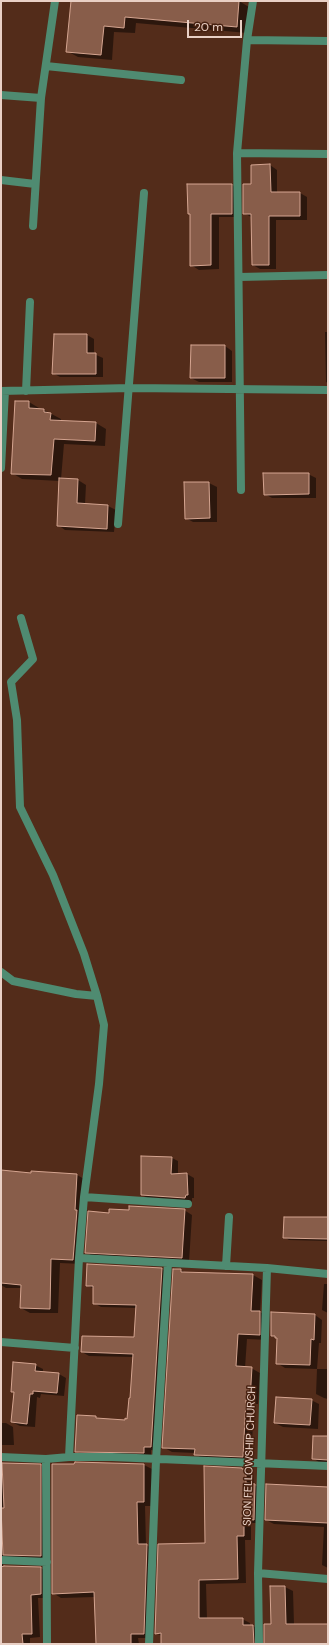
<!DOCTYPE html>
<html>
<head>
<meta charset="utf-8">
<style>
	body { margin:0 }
	#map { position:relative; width:329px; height:1645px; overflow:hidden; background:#532c1a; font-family:"DM Sans",sans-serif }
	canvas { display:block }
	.frame { position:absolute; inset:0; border:2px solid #e9d0c5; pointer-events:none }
	.scale { position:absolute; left:187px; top:20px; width:55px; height:18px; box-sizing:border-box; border:2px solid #e9d0c5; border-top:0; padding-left:5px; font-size:12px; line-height:14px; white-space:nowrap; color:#e9d0c5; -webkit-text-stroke:3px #472110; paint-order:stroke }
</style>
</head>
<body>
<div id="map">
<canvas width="329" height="1645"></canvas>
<div class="frame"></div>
<div class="scale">20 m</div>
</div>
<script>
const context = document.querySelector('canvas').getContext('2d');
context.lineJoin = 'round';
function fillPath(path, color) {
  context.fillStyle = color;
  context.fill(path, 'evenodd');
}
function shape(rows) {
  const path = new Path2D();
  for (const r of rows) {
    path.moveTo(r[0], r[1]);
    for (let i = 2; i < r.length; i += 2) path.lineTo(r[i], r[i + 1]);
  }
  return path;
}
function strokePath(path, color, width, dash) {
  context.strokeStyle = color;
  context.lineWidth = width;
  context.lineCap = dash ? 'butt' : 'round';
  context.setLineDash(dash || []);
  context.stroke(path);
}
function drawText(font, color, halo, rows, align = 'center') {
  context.font = font + ' "DM Sans",sans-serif';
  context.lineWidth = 3;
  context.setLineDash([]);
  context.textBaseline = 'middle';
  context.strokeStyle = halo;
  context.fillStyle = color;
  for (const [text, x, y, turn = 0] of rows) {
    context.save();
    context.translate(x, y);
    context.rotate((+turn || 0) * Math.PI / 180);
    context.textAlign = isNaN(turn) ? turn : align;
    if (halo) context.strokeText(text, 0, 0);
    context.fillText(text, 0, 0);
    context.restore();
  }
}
fillPath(shape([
	[72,1,239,1,249,7,247,33,136,23,135,33,114,32,112,60,78,57,67,51],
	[270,165,277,170,277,193,300,193,307,197,307,220,276,220,276,269,260,269,253,265,251,217,244,213,252,185,252,166],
	[232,185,239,189,240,217,219,217,219,269,199,270,191,265,191,214],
	[325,332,328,332,328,383,326,382],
	[87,335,94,339,94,354,103,358,103,377,60,377,53,373],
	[225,346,232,351,232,382,199,382,191,378],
	[16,402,29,402,39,408,39,410,44,410,61,419,61,421,96,423,106,429,105,446,64,444,61,479,78,480,86,485,85,504,108,506,116,510,114,532,65,530,58,525,60,481,22,479,12,473],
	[308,474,316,478,316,498,272,498,265,494],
	[185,483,209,483,217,487,217,522,193,522,186,518],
	[172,1158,178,1161,178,1174,187,1174,194,1178,194,1198,192,1198,192,1202,149,1199,142,1195],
	[1,1171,32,1174,32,1172,77,1175,86,1180,82,1264,60,1263,58,1313,30,1313,21,1308,21,1288,6,1288,1,1285],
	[184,1210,192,1215,189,1262,94,1257,86,1252,110,1214,130,1211],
	[328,1219,328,1241,289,1240,284,1237],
	[162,1269,169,1273,158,1451,151,1450,151,1456,83,1455,76,1451,96,1417,100,1420,126,1421,128,1420,131,1399,133,1357,89,1356,82,1352,135,1338,137,1308,101,1307,94,1303,94,1289,87,1285],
	[181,1270,186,1273,253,1275,262,1280,260,1312,268,1317,268,1340,247,1339,245,1368,251,1368,260,1373,258,1404,254,1404,251,1461,204,1459,195,1454,195,1453,172,1452,163,1447],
	[324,1284,328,1284,328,1313,322,1310],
	[315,1315,322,1320,321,1343,319,1343,317,1369,328,1369,328,1399,324,1398,316,1394,317,1369,285,1368,277,1363,278,1339,272,1335],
	[35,1365,43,1369,43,1372,59,1374,66,1378,64,1396,41,1394,40,1398,37,1397,35,1427,20,1426,12,1422,15,1393,12,1391],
	[311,1400,319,1404,318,1429,283,1427,275,1423],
	[1,1423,6,1423,13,1427,14,1445,1,1445],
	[328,1438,328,1463,320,1463,313,1458],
	[40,1465,48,1470,48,1560,3,1564,3,1567,41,1568,48,1573,49,1598,38,1598,40,1637,30,1638,30,1644,1,1644,1,1472],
	[144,1465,152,1469,152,1506,145,1506,146,1545,155,1550,152,1638,138,1638,139,1644,96,1644,95,1597,61,1598,53,1593],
	[205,1467,246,1470,253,1475,254,1485,263,1489,262,1523,251,1523,251,1540,245,1540,246,1583,206,1584,207,1619,242,1619,250,1623,250,1626,253,1626,261,1630,261,1644,162,1644,162,1636,156,1633,206,1544],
	[328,1488,328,1568,322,1565,324,1527,274,1524,266,1520],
	[285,1587,293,1591,294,1624,328,1625,328,1644,265,1644]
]), '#0007');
const building = shape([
	[71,1,239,1,237,27,125,17,124,28,104,26,101,55,66,52,71,1],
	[270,164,271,192,300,192,300,216,269,216,269,265,252,265,251,214,243,214,243,184,251,184,251,165,270,164],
	[187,184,232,184,232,214,211,214,211,265,190,266,190,214,188,214,187,184],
	[54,334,87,334,87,353,96,353,96,374,52,374,54,334],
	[191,345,225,345,225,378,190,378,191,345],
	[15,401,29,401,29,408,44,409,44,412,51,413,50,420,96,422,95,441,54,439,51,475,11,474,15,401],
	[263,473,309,473,309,494,264,495,263,473],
	[59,478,78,479,77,503,108,505,107,529,57,526,59,478],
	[184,482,209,482,210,518,185,519,184,482],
	[141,1156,172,1157,171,1174,187,1173,188,1195,186,1195,185,1198,141,1195,141,1156],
	[1,1170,31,1173,31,1171,77,1174,75,1210,77,1210,73,1260,51,1259,50,1309,20,1308,21,1285,1,1283,1,1170],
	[129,1206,185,1209,182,1258,85,1253,88,1211,109,1213,109,1209,129,1210,129,1206],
	[284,1217,328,1217,328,1239,283,1238,284,1217],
	[87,1264,162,1268,151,1447,144,1447,144,1453,75,1452,77,1415,96,1416,96,1418,125,1420,125,1418,127,1419,129,1398,130,1398,133,1354,81,1352,82,1336,134,1337,136,1305,93,1304,93,1286,86,1286,87,1264],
	[173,1269,181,1269,181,1272,253,1274,251,1311,260,1311,260,1335,238,1334,236,1366,252,1367,250,1400,246,1400,243,1457,194,1455,195,1449,162,1448,173,1269],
	[271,1312,315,1314,314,1340,311,1339,310,1365,276,1364,277,1338,275,1338,275,1336,271,1336,271,1312],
	[13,1362,36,1364,35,1371,59,1373,57,1393,33,1391,33,1394,30,1394,27,1424,11,1422,14,1392,11,1392,13,1362],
	[276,1397,312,1399,310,1425,274,1423,276,1397],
	[313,1436,328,1436,328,1460,312,1459,313,1436],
	[75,1462,144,1464,144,1502,137,1502,138,1544,147,1544,144,1634,131,1634,131,1644,96,1644,94,1592,52,1594,52,1464,74,1464,75,1462],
	[2,1463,41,1464,41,1556,3,1555,1,1508,4,1508,2,1463],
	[204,1466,242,1468,242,1469,246,1469,246,1483,255,1484,254,1520,244,1519,244,1536,237,1536,238,1579,199,1580,199,1618,243,1618,243,1625,253,1625,254,1644,161,1644,161,1633,155,1634,158,1544,205,1543,204,1466],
	[266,1484,328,1487,328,1523,265,1520,266,1484],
	[4,1566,41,1567,41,1594,31,1595,32,1634,22,1634,23,1644,1,1644,1,1567,4,1566],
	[270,1586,285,1586,286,1624,328,1624,328,1644,264,1644,264,1624,271,1624,270,1586]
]);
fillPath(building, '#885d4a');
strokePath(building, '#d5a591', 1);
strokePath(shape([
	[247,40,328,41],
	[46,66,181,80],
	[1,95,41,98],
	[237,153,328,154],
	[1,180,35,184],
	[33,226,41,98,55,1],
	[239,277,328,275],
	[1,391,130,388,328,390],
	[26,391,30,302],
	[1,468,5,391],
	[241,490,237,153,247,40,253,1],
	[118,524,144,193],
	[21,618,33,659,11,682,17,720,20,807,53,875,84,954,97,996],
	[1,972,13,981,76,994,97,996,104,1025,99,1084,84,1197,79,1258,69,1457],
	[84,1197,188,1204],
	[79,1258,267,1268,328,1274],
	[226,1266,229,1217],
	[1,1342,75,1348],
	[1,1457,46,1459,69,1457,112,1457,328,1466],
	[46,1459,47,1644],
	[1,1560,47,1562],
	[258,1573,328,1579],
	[149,1644,156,1460,168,1263],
	[259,1644,258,1573,267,1268]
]), '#4f8b71', 8);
drawText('11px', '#e9d0c5', '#472110', [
	["SION FELLOWSHIP CHURCH",250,1456,-88]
]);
</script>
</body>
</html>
